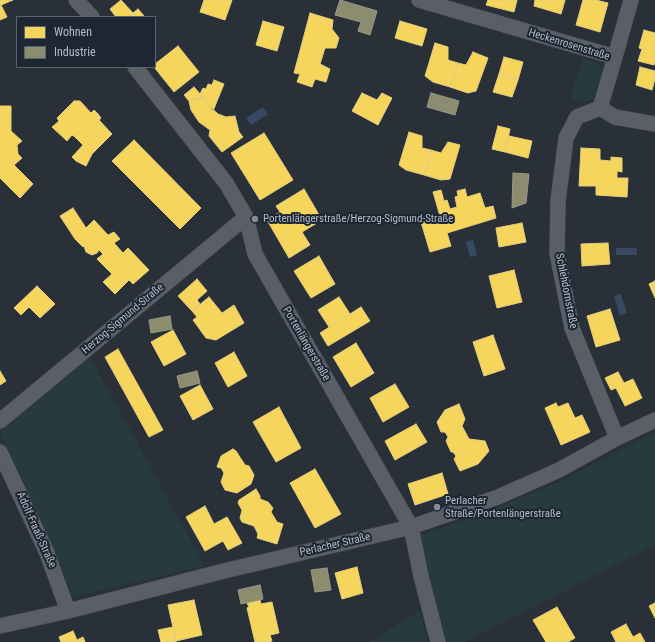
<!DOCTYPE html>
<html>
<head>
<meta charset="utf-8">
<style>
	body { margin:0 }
	#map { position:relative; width:655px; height:642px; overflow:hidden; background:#2a3038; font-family:"Roboto Condensed",sans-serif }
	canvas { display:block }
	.legend { position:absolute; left:16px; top:16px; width:140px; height:52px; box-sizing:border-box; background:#1d2633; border:1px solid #59626f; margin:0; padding:5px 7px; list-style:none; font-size:12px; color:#b4bcc9 }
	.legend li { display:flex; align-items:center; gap:8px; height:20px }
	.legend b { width:20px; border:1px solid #59626f }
</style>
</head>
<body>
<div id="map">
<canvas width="655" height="642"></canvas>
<ul class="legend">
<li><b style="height:11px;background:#f6d55c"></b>Wohnen</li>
<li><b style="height:11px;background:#8c8c6e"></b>Industrie</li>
</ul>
</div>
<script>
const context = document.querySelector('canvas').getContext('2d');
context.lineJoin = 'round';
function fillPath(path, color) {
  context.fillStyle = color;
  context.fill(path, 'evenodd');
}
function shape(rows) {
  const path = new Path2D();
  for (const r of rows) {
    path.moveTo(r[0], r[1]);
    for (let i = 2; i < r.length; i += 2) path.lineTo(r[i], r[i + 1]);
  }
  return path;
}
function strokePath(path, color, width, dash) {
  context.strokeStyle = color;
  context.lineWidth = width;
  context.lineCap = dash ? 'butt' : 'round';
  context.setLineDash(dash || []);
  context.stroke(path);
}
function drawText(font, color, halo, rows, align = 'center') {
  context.font = font + ' "Roboto Condensed",sans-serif';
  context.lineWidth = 4;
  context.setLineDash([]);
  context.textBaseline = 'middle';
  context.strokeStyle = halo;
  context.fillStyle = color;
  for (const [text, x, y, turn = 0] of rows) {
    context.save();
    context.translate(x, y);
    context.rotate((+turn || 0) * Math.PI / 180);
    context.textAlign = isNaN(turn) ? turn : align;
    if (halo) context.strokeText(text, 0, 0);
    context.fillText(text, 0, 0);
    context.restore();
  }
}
fillPath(shape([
	[583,58,598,63,602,73,593,98,586,102,573,99,572,93],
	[90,357,205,566,73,597,51,543,0,432],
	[655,432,655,545,465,642,447,642,427,567,420,536,500,506,563,480],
	[420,611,428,642,369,642]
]), '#273a3e');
fillPath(shape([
	[263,107,268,114,251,125,246,118],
	[473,240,477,255,470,257,466,242],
	[616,248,637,248,637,255,616,255],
	[621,294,627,313,620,315,614,296]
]), '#384963');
const homes = shape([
	[0,0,13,0,1,5,7,17,0,20,0,0],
	[121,0,133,13,128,17,116,17,110,9,121,0],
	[204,0,232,0,225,20,200,12,204,0],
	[488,0,517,0,514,12,486,5,488,0],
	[535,0,565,0,561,14,534,6,535,0],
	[583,0,596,0,608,3,600,32,576,25,583,0],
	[138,9,145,17,128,17,138,9],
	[310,13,333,20,332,29,339,38,336,48,325,48,320,64,330,69,326,82,315,79,312,87,297,82,300,74,294,73,310,13],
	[263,21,284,27,277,51,256,45,263,21],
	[400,21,427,29,422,46,395,38,400,21],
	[644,30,655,33,655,61,654,65,638,61,642,49,639,48,644,30],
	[435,43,448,47,448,60,458,63,450,87,433,82,425,76,435,43],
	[178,46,199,72,174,92,154,67,155,64,178,46],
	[473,52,488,58,476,91,468,93,450,87,458,63,466,65,473,52],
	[504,57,523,62,518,80,499,74,504,57],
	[640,67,655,71,655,79,652,90,636,85,640,67],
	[499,74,518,80,512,97,493,92,499,74],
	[214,80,224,84,213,111,208,105,205,97,203,97,200,94,203,88,206,89,208,84,212,85,214,80],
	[194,87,203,97,189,101,184,95,194,87],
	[362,93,377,100,382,93,392,98,378,125,352,111,362,93],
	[205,97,208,105,218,114,226,117,235,116,239,132,243,137,222,152,209,136,210,130,199,122,191,110,189,101,205,97],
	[74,101,80,101,91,113,94,110,98,114,75,137,72,135,67,141,52,127,59,121,57,118,74,101],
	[0,106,11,106,11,131,22,141,17,145,18,154,22,158,14,165,33,184,20,198,0,178,0,106],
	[98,114,101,118,99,120,112,134,92,154,86,166,76,161,72,157,83,145,75,137,98,114],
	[498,126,510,129,505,152,492,149,498,126],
	[409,132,422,136,422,148,431,150,424,175,406,170,399,165,409,132],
	[264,133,293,180,260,200,231,153,264,133],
	[509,136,532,141,528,158,505,152,509,136],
	[134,140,201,208,180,229,112,161,134,140],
	[448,142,460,145,450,179,441,180,424,175,431,150,441,153,448,142],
	[581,148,600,149,600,160,611,161,611,157,622,158,622,172,617,171,617,178,628,178,627,197,596,195,596,186,579,186,581,148],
	[304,189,322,220,302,232,310,245,289,258,267,220,280,212,276,206,304,189],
	[465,189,467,197,480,193,485,208,493,206,496,218,447,233,451,246,430,252,421,222,440,216,433,192,441,190,444,201,447,200,450,209,457,207,455,197,458,196,457,191,465,189],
	[73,208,86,228,94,220,108,235,114,232,120,239,114,243,123,253,128,248,149,270,133,284,129,280,115,294,103,282,112,274,97,259,103,254,99,250,97,253,92,255,86,252,84,246,83,247,75,239,60,216,73,208],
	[522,223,526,242,499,247,496,228,522,223],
	[608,243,610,264,582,266,581,244,608,243],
	[319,256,335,284,311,298,294,271,319,256],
	[514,270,522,302,497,308,489,276,514,270],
	[197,279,207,291,197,300,200,304,192,311,178,296,197,279],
	[655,281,655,298,649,284,655,281],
	[37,286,55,304,40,318,29,307,21,315,14,308,37,286],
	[209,297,222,313,234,305,244,323,216,340,206,338,193,320,197,317,192,311,209,297],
	[339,297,350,314,329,327,318,310,339,297],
	[361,307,370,321,328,346,320,333,361,307],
	[610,309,620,340,596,347,587,316,610,309],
	[173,330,186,354,164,366,151,342,173,330],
	[493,335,505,369,484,376,473,342,493,335],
	[356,343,374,373,351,387,333,357,356,343],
	[118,349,163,430,149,437,105,357,118,349],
	[234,352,247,376,228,387,215,363,234,352],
	[0,371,6,381,0,385,0,371],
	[618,372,624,383,633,379,642,398,625,406,616,388,611,390,605,378,618,372],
	[395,384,409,407,383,422,370,398,395,384],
	[200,385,213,409,193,420,180,396,200,385],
	[556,403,558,407,568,403,575,418,582,415,590,432,561,445,545,408,556,403],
	[459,404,465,419,462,426,469,439,485,441,489,451,478,464,460,471,454,459,456,456,453,452,451,452,446,441,448,437,445,432,441,432,437,422,445,410,459,404],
	[279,407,301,448,276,462,253,422,279,407],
	[416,424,427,442,395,460,385,441,416,424],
	[233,449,236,451,245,465,249,466,254,475,251,484,237,493,225,490,221,482,224,473,221,468,217,467,221,456,233,449],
	[315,469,341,514,315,528,290,483,315,469],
	[442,473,448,494,415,505,408,484,442,473],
	[256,489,260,496,260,499,268,502,273,508,271,512,277,522,283,524,277,544,257,538,258,534,254,526,242,522,240,518,242,510,238,503,239,500,256,489],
	[205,506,214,524,227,517,242,543,228,550,223,541,205,551,186,517,205,506],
	[357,567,363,593,342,599,335,573,357,567],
	[194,600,202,635,176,641,168,605,194,600],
	[260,600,261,604,272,602,279,633,270,635,272,641,268,642,255,642,247,608,249,607,247,603,260,600],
	[655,603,655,618,649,606,655,603],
	[557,607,575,638,568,642,546,642,533,620,557,607],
	[626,624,633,637,640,633,645,642,616,642,611,632,626,624],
	[173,627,176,642,161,642,158,630,173,627],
	[73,631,77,640,83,637,85,642,61,642,59,637,73,631]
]);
fillPath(homes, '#f6d55c');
strokePath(homes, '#e2ce7d', 1);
const industry = shape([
	[340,0,377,11,370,35,358,31,361,22,335,15,340,0],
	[431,93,459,101,455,115,427,107,431,93],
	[513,173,529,174,526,203,512,208,513,173],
	[170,316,172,329,151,333,149,320,170,316],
	[197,371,200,383,180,388,177,376,197,371],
	[327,568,331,590,315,592,311,570,327,568],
	[260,585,263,599,241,604,238,590,260,585]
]);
fillPath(industry, '#8c8c6e');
strokePath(industry, '#989a89', 1);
const street = shape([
	[76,0,92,17],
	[419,0,615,57,600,108,615,117,655,124],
	[615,57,631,0],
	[135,67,226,183,246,217,255,254,411,527,421,576,438,642],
	[600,108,577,117,566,138,558,201,557,253,572,328,617,438],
	[0,421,246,217],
	[0,452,47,553,68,611],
	[0,626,68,611,224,571,411,527,498,497,559,470,617,438,655,420]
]);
strokePath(street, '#484c53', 16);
strokePath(street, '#5a5e66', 15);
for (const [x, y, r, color] of [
	[255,219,4,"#848b96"],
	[437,507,4,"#848b96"]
]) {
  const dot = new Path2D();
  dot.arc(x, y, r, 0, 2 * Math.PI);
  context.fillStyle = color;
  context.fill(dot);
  strokePath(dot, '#1d2633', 1.5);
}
drawText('11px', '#b4bcc9', '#1d2633', [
	["Heckenrosenstraße",569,45,17],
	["Schlehdornstraße",566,291,79],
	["Herzog-Sigmund-Straße",123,319,-40],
	["Portenlängerstraße",306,344,60],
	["Adolf-Fraaß-Straße",36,530,66],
	["Perlacher Straße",335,545,-13]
]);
drawText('11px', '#b4bcc9', '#1d2633', [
	["Portenlängerstraße/Herzog-Sigmund-Straße",263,219],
	["Perlacher",445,501],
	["Straße/Portenlängerstraße",445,514]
], 'left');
</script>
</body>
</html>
